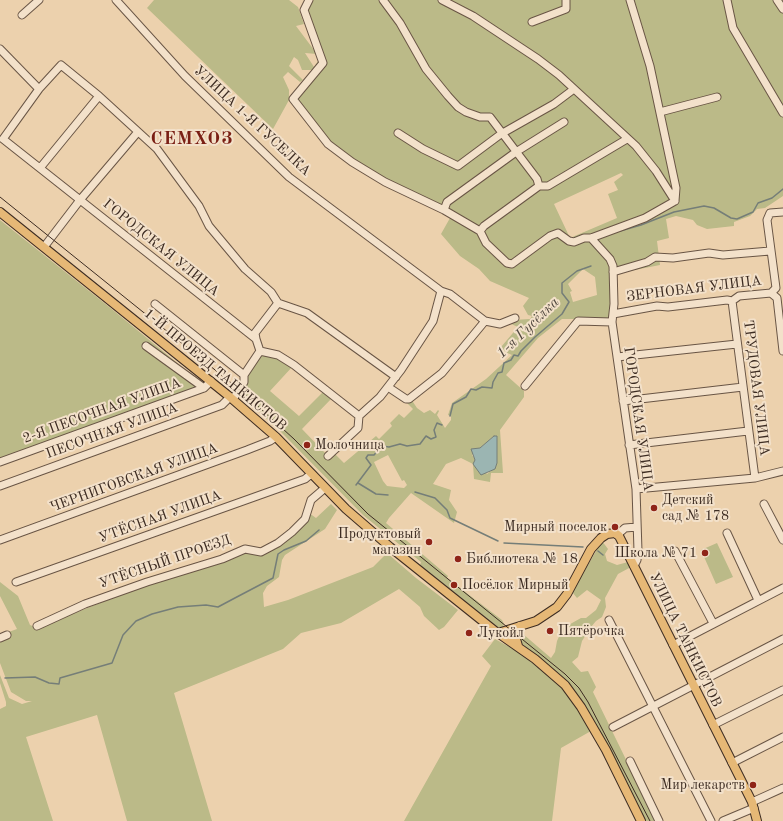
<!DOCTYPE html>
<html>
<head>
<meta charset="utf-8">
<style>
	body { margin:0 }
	canvas { display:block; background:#ecd1ad }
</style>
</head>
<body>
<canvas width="783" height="821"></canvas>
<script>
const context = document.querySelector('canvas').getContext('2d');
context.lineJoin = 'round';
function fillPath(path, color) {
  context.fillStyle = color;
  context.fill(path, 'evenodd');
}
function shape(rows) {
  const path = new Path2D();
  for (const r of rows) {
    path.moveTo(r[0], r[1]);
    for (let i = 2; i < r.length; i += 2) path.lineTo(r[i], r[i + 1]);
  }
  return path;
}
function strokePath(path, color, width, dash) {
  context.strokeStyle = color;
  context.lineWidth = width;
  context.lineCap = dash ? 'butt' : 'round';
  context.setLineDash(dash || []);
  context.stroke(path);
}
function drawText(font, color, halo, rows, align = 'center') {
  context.font = font + ' "Old Standard TT",serif';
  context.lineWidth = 4;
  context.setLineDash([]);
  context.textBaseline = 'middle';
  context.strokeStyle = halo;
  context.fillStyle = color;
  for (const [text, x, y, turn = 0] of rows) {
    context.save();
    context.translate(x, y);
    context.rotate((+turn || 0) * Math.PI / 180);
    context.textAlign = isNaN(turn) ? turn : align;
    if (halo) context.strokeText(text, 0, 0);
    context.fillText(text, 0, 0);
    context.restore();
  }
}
fillPath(shape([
	[154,0,289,0,298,7,304,24,296,26,317,54,305,53,314,67,322,55,304,3,306,0,783,0,783,196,765,208,757,209,750,216,734,222,734,226,707,229,697,225,693,220,676,216,666,219,669,238,657,241,660,265,609,275,612,308,609,319,562,319,538,338,506,375,524,391,524,397,500,430,503,473,491,473,490,482,474,479,473,464,461,458,446,464,433,484,451,490,449,500,457,512,454,523,411,493,389,518,386,523,448,576,447,578,502,620,504,624,503,627,498,627,420,565,421,562,363,515,281,432,241,395,246,383,245,380,257,356,266,352,293,366,270,391,299,416,324,391,332,398,302,429,326,454,335,454,344,463,376,436,379,439,392,426,390,423,399,414,404,418,413,409,405,401,411,399,417,408,424,413,430,410,435,414,438,410,439,411,437,415,445,428,451,420,451,416,448,415,452,403,486,379,512,355,505,352,501,347,518,327,509,323,513,320,530,319,532,316,528,315,523,306,529,298,490,281,479,269,460,256,441,234,450,218,442,212,385,184,321,134,291,103,312,70,302,70,298,60,294,57,289,66,303,80,300,82,288,72,283,77,289,90,289,100,273,129,147,8],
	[621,173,623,175,614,182,618,190,608,194,617,218,570,238,554,204],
	[583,269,595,277,597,295,573,302,570,292,572,291,568,284],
	[494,436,497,436,497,452,492,470,487,474,472,455],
	[388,455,402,481,404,480,407,485,404,488,387,486,383,481,374,462],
	[0,220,108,306,204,385,0,460],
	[331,504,337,510,325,529,285,555,282,560,279,577,267,586,263,593,264,607,288,600,373,567,387,553,416,578,458,610,444,627,439,630,424,616,420,607,399,589,341,623,301,633,283,649,174,693,212,821,127,821,97,715,26,737,53,821,0,821,0,709,6,706,6,702,0,683,0,675,9,698,22,704,32,701,26,701,11,692,0,663,0,635,17,629,0,596,0,582,18,596,30,625,37,628,133,590,191,572,245,551,262,554,309,513,316,518],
	[602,541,608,549,605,554,607,561,617,565,628,562,631,567,618,574,605,598,606,607,602,617,596,621,591,627,582,641,578,657,572,662,581,672,588,671,596,687,593,692,656,821,645,821,584,705,538,657,520,642,523,634,551,658,555,652,557,641,563,628,581,618,586,618,596,610,601,600,587,590,577,598,572,592],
	[717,543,733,577,716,584,701,550],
	[495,639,524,655,570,695,591,731,561,748,552,821,404,821,491,666,482,656]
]), '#bbba88');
const water = shape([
	[494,436,497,436,497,463,495,469,481,475,473,464,475,460,471,449,480,448,494,436]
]);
fillPath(water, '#9bb5b2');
strokePath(water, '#757e78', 1);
strokePath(shape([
	[620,231,641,225,674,212,704,206,714,208,731,218,737,219,753,212,758,203,772,198,783,189],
	[450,416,453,404,466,397,471,389,476,390,482,387,492,388,493,382,498,373,502,372,504,363,511,360,514,355,518,356,521,351,535,337,562,314,569,302,562,293,562,283,577,271,591,266],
	[358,483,376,494,388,495],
	[356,485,371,465,366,458,368,455,374,455,382,446,389,447,400,444,407,446,420,444,426,436,431,439,436,437,434,430,437,423,442,425],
	[415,492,435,498,447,510,450,518,498,541],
	[504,543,583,547],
	[598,551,603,555],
	[5,678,35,677,49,683,59,684,60,678,112,663,123,635,136,621,152,614,178,607,206,605,218,607,233,599,273,578,278,554,284,550,306,541,319,530]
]), '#757e78', 1.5);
const minor = shape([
	[116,0,185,76,289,177,441,291,450,294,485,321,500,324,515,318],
	[309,0,304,10,323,63,293,99,328,144,352,162,385,182,444,210,480,231,486,243,507,263,512,264,550,236,558,233,569,241,574,242,584,238,591,238,645,218,675,201],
	[383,0,400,23,426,69,448,96,458,107,466,112,480,117,490,117,537,179,539,186],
	[442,0,473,16,538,59,559,75,636,146,656,171,675,201],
	[630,0,650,66,676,188,675,201],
	[727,0,733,28,783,113],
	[777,0,783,9],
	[22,15,39,0],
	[532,22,566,9,566,0],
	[0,49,39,89],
	[99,96,61,65,39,89,3,139,256,339,260,351],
	[660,112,717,97],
	[398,133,423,149,458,166,501,134,554,104,574,89],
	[40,168,99,96,157,149,199,206,209,226,245,269,271,292,278,303,307,313,396,377],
	[444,210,447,202,516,152,564,122],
	[480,231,484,226,539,186,548,186,627,139],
	[591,238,610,259,613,266,614,304,612,322,636,489,638,551,637,560,634,566],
	[44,247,80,200,137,133],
	[613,272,647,262,655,257,673,258,709,253,723,255,770,251],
	[771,293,776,288,767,220,770,213,783,212],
	[732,301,755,478],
	[155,304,244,375],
	[613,314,657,306,668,307,727,300,732,301,739,296,771,293,777,298,783,351],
	[256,339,255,333,278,303],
	[146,346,204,388],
	[260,351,278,355,294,365,359,416,358,428,328,456],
	[617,357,737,344],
	[525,386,578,321,612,322],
	[388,387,406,399,409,399,442,373,485,321],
	[233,399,244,382,244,375,260,351],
	[623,401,743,387],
	[359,416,380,397,401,370,433,321,441,291],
	[629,445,748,431],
	[0,462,204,388,211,381],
	[0,486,222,405,230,397],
	[636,489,755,478,783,471],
	[764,504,783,540],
	[727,533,758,600],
	[617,535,625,528,637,527],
	[0,540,247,450,270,441,276,437],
	[675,551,713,623],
	[16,582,305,479,311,474],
	[609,620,711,821],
	[37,626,85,604,147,582,222,559,245,549,261,552,278,543,292,532,305,519,311,500,325,488],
	[0,638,7,635],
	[673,645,783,588],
	[713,725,783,690],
	[613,727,783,639],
	[630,761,659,821],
	[732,763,783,737],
	[752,802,783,788],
	[723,821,754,808]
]);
const major = shape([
	[0,212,230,397,276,437,346,509,390,547,495,631,535,659,565,685,581,707,606,750,641,821],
	[498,633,536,621,557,607,567,594,591,549,601,538,607,534,615,533,619,536,752,802,757,821],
	[518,646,515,636,520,626]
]);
strokePath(minor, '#695545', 9);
strokePath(major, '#3d2c22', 10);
strokePath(minor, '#f3e1ca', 7);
strokePath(major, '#e6b876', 8);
strokePath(shape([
	[0,197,240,390,294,439,368,514,565,674,579,688,588,702,650,821]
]), '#3d2c22', 1);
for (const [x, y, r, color] of [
	[307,445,4,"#8f2418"],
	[654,508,4,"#8f2418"],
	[615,527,4,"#8f2418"],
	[429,542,4,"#8f2418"],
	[705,553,4,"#8f2418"],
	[458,559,4,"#8f2418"],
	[454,585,4,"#8f2418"],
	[550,631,4,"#8f2418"],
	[469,633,4,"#8f2418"],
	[753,785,4,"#8f2418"]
]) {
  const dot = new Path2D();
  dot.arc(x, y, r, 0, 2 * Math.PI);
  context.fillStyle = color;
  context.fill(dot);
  strokePath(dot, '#f3e1ca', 1.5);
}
drawText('14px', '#3d2c22', '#f3e1ca', [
	["УЛИЦА 1-Я ГУСЕЛКА",252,121,43],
	["ГОРОДСКАЯ УЛИЦА",161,248,39],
	["ЗЕРНОВАЯ УЛИЦА",694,289,-7],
	["1-Й ПРОЕЗД ТАНКИСТОВ",215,370,40],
	["ТРУДОВАЯ УЛИЦА",756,388,83],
	["2-Я ПЕСОЧНАЯ УЛИЦА",102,411,-20],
	["ГОРОДСКАЯ УЛИЦА",638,419,82],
	["ПЕСОЧНАЯ УЛИЦА",112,431,-20],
	["ЧЕРНИГОВСКАЯ УЛИЦА",134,478,-20],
	["УТЁСНАЯ УЛИЦА",160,517,-20],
	["УТЁСНЫЙ ПРОЕЗД",165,562,-19],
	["УЛИЦА ТАНКИСТОВ",685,640,64]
]);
drawText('14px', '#3d2c22', '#f3e1ca', [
	["Молочница",315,445],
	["Детский",662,500],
	["сад № 178",662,516],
	["Мирный поселок",607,527,"right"],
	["Продуктовый",421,534,"right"],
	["магазин",421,550,"right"],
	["Школа № 71",697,553,"right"],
	["Библиотека № 18",466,559],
	["Посёлок Мирный",462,585],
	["Пятёрочка",558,631],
	["Лукойл",477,633],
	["Мир лекарств",745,785,"right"]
], 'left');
drawText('italic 15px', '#50473f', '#f3e1ca', [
	["1-я Гусёлка",528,328,-44]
]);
context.letterSpacing = '1px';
drawText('bold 18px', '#7a1f14', '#f3e1ca', [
	["СЕМХОЗ",192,139]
]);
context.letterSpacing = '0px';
</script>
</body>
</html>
